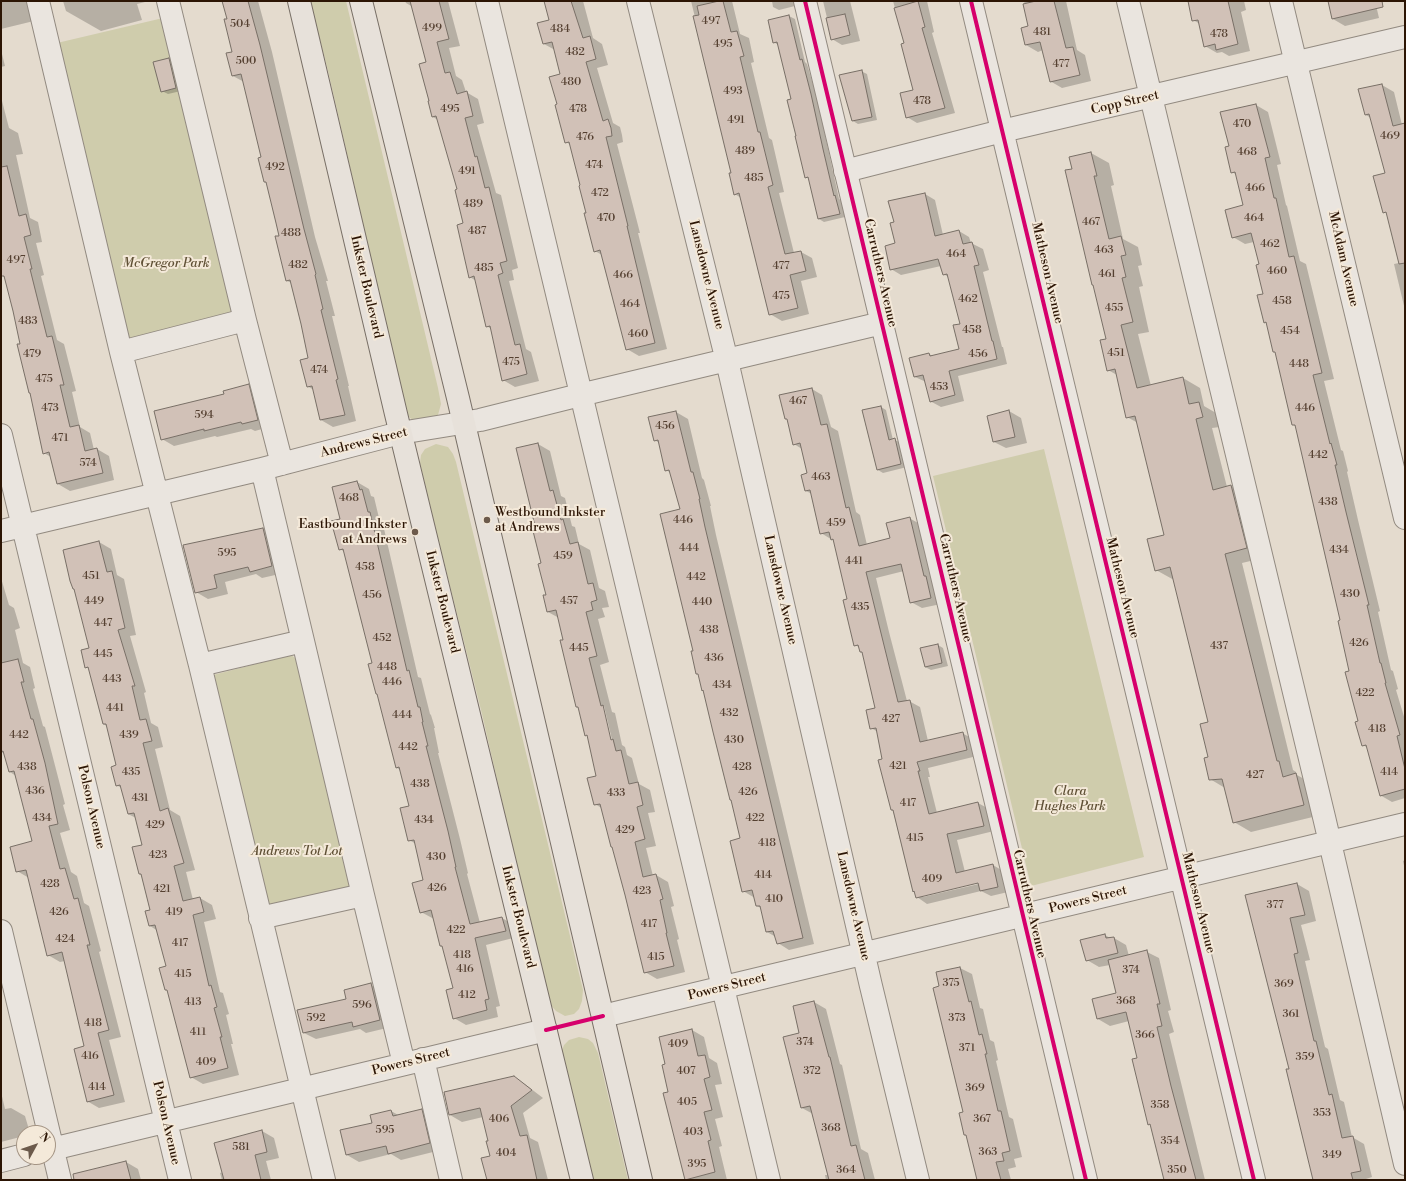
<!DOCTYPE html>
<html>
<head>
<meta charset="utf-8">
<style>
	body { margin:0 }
	#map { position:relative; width:1406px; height:1181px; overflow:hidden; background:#e4dbce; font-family:"Libre Bodoni",serif }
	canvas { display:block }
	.frame { position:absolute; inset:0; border:2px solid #2c1504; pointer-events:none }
	.north { position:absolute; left:16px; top:1125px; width:40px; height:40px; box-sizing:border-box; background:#f4e9d9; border:1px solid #a49484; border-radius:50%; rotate:50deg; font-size:11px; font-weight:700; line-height:16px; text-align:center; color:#2c1504 }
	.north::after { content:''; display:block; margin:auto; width:14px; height:18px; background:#6c5a4b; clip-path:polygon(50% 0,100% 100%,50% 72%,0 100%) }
</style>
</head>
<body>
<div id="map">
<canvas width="1406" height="1181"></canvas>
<div class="frame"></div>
<div class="north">N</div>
</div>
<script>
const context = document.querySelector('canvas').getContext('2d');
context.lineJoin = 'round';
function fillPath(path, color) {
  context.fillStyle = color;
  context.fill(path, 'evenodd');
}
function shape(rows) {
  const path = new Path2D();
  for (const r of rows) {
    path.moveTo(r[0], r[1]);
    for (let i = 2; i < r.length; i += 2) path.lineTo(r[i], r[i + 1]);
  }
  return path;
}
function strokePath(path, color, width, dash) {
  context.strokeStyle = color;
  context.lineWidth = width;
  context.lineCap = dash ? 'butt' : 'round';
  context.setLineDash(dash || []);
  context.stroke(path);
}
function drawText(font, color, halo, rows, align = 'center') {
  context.font = font + ' "Libre Bodoni",serif';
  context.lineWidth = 4;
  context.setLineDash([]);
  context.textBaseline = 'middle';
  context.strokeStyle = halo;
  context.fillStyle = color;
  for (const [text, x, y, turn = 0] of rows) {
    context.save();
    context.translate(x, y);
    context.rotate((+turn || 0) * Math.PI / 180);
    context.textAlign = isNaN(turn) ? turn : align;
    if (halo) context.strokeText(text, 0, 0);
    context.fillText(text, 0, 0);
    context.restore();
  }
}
fillPath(shape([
	[310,1,346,1,438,388,441,404,438,415,433,420,414,421,409,417,406,411,328,71],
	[163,18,235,319,128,344,57,43],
	[436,444,448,447,453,454,456,462,539,807,583,990,582,1001,579,1009,574,1014,565,1016,556,1011,548,1002,482,714,436,530,420,463,421,455,425,449],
	[1044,449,1144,857,1031,886,933,476],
	[291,655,298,660,352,884,347,892,272,910,262,905,213,675],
	[579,1037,588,1039,593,1043,598,1053,628,1180,591,1180,561,1053,564,1045,569,1040]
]), '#cfccac');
fillPath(shape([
	[1,1,33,1,38,20,1,29],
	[63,1,149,1,137,4,142,20,101,31,66,11],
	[223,1,258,1,272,52,315,237,328,281,326,281,335,316,332,316,349,386,348,386,356,421,333,427,321,420,314,390,307,386,310,359,292,283,287,281,280,236,268,184,265,182,263,158,244,82,233,76,228,54,233,52,228,20],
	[405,1,448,1,460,46,449,48,456,76,462,80,466,92,478,99,484,123,477,125,496,193,501,195,518,268,512,270,514,280,509,281,526,349,531,352,539,381,515,387,503,380,491,329,487,326,476,281,470,277,459,190,438,120,433,117,420,65,428,63,413,7,406,3],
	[545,1,583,1,593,38,602,44,608,65,597,68,613,123,620,127,622,135,623,142,617,144,640,233,638,233,667,349,639,356,627,349,602,255,595,251,581,186,571,145,566,142,558,105,561,75,555,50,544,44,539,24,550,21],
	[691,1,732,1,740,34,749,38,754,62,751,63,769,138,772,140,784,192,779,193,794,253,801,252,812,258,817,277,801,281,809,314,782,321,770,314,741,198,735,194,733,173],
	[772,1,794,1,795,6,779,10,773,7],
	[823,1,850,1,860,41,842,45,832,39],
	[893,1,927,1,934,32,932,33,955,113,917,123,907,117,915,91,905,44],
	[1024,1,1066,1,1077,50,1085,55,1091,81,1062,88,1050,81,1043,50,1038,52,1026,45,1030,27],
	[1189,1,1244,1,1246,10,1241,12,1250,51,1229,56,1222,52,1217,53,1205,46,1200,24,1193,20],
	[1329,1,1375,1,1379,18,1345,26,1333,19],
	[789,16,795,19,805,62,807,64,817,98,839,199,841,200,845,217,824,222,819,219,810,179,806,177,797,137,792,100,778,45,774,42],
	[1,50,5,66,1,67],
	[169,59,174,62,181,91,168,94,162,91],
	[861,71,867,74,877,120,858,124,853,121],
	[1382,85,1394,92,1402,125,1405,124,1405,310,1394,264,1399,263,1388,214,1384,212,1386,174,1371,118,1366,115,1359,90],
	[1,97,9,128,18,133,23,154,16,155,30,218,38,222,42,242,36,243,44,275,41,276,57,340,64,344,76,391,72,392,80,427,90,433,94,450,97,449,109,456,114,480,70,491,58,484,51,457,44,453,21,344,6,278,1,275],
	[1256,105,1268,112,1281,164,1277,165,1286,205,1287,206,1300,261,1306,264,1334,379,1324,381,1341,450,1343,451,1348,471,1347,472,1358,520,1380,611,1378,612,1391,670,1393,671,1398,689,1396,690,1405,720,1405,798,1392,802,1380,795,1368,748,1363,745,1341,621,1308,480,1309,480,1296,426,1293,425,1276,352,1267,324,1265,322,1264,294,1260,265,1254,242,1245,244,1233,237,1244,206,1237,175,1232,172,1230,147],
	[1091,153,1109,163,1114,185,1111,186,1123,239,1138,247,1142,265,1138,266,1143,286,1139,287,1149,332,1138,334,1151,386,1183,378,1200,388,1204,406,1216,413,1220,427,1212,428,1227,487,1231,486,1248,496,1263,558,1242,563,1293,770,1296,772,1297,775,1313,784,1321,815,1251,832,1234,822,1225,788,1210,779,1210,722,1174,580,1156,570,1166,535,1138,423,1127,417,1117,375,1108,370,1108,339,1070,158],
	[925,194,935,200,943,235,959,231,969,237,971,243,983,249,989,270,983,272,1002,347,1003,347,1007,364,958,376,964,401,941,407,930,401,926,382,915,377,929,354,933,356,961,349,961,325,949,277,943,274,941,266,901,275,891,269,896,244,895,223],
	[249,386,260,392,269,427,255,431,251,429,217,437,215,436,174,446,162,439,225,395],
	[812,389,822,395,831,427,838,431,856,512,860,515,867,545,891,539,909,518,920,524,941,604,922,608,911,602,904,571,876,578,889,632,907,701,909,701,920,707,928,741,962,733,973,739,977,756,928,768,930,777,928,777,937,813,978,803,989,809,994,831,957,840,965,872,993,865,1003,871,1008,892,991,896,981,891,927,904,917,897,915,892,913,891,893,811,892,810,884,759,878,732,871,728,877,708,863,653,861,652,859,647,855,645,848,599,834,541,821,533,812,494,806,491,808,474,802,449,794,444],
	[983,881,983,883,923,897,923,895],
	[881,407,886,410,893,440,901,442,907,467,883,473,878,470],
	[1009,411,1021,418,1027,443,1006,448,994,442],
	[676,412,688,419,702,478,704,480,711,506,710,506,716,535,814,944,789,950,778,943,776,937,767,932,761,908,757,906,755,898,743,891,742,839,694,652,681,510,671,473,666,470,659,443,655,440],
	[538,444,550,451,561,496,565,498,572,526,575,527,579,544,590,550,599,588,605,591,609,607,602,608,605,617,598,619,609,662,600,665,612,712,615,713,622,745,625,747,627,755,632,758,639,784,650,790,655,812,648,813,656,846,646,848,653,876,656,875,668,882,674,906,671,907,679,939,677,940,685,972,657,979,645,972,626,895,603,809,595,804,597,777,588,736,586,735,580,708,577,707,559,618,548,612,547,595,537,527],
	[602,706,604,706,613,744,611,745],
	[357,482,369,489,371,496,374,497,379,518,382,520,418,677,421,678,430,714,431,715,435,728,434,728,439,753,438,753,460,839,468,873,467,874,480,923,502,918,514,925,517,937,486,945,500,1006,496,1007,498,1017,466,1025,454,1018,454,989,444,948,441,946,434,919,421,912,424,881,416,844,409,840,410,806,401,770,397,768,373,664,345,552,340,549,342,520,333,488],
	[263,529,275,536,284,573,262,578,256,574,225,582,228,594,208,599,196,592],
	[99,542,111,549,117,575,124,579,136,635,130,636,146,692,144,693,151,723,158,727,163,747,155,749,170,810,180,816,195,870,186,872,193,900,200,898,212,905,216,919,204,922,220,992,223,993,229,1014,226,1015,233,1044,231,1044,239,1075,203,1084,191,1077,168,991,166,989,168,967,158,931,150,926,151,911,142,875,140,874,143,845,136,818,128,814,122,788,116,785,117,766,107,726,103,724,90,669,86,667,90,648],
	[1,578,9,605,14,608,20,628,15,630,23,663,30,667,35,688,33,689,43,726,45,727,65,804,63,805,70,830,60,833,71,872,77,876,84,903,89,906,101,951,99,952,121,1037,109,1040,125,1102,99,1108,87,1101,86,1047,65,961,60,962,48,955,29,878,17,871,34,841,16,776,10,772,5,754,1,752],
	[938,645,943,648,948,666,931,670,925,667],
	[1405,860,1405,870,1403,861],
	[1297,884,1309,891,1316,921,1301,925,1310,960,1305,961,1325,1047,1328,1049,1340,1100,1344,1102,1352,1137,1364,1144,1372,1177,1363,1180,1315,1180,1290,1069,1246,896],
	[1105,935,1110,938,1114,938,1126,945,1129,956,1147,952,1159,958,1171,1010,1168,1011,1174,1032,1169,1034,1205,1180,1165,1180,1151,1125,1149,1124,1138,1059,1129,1021,1110,1026,1098,1019,1093,1000,1117,994,1110,965,1099,967,1087,960],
	[960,968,972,974,980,1008,983,1009,990,1040,994,1042,998,1060,996,1061,1009,1117,1013,1119,1022,1157,1014,1159,1016,1167,1008,1169,1011,1180,977,1180,967,1136,965,1135,964,1113,937,973],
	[371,985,383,991,391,1027,366,1033,360,1029,316,1039,304,1033,348,999],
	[814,1002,826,1009,840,1064,842,1065,861,1149,868,1153,875,1180,826,1180,825,1175,828,1175,813,1114,802,1108,785,1037,800,1034,794,1007],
	[692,1030,704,1037,709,1058,717,1063,722,1084,715,1085,723,1117,715,1119,722,1146,719,1147,727,1180,687,1180,685,1179,669,1093,667,1065],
	[514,1077,526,1085,543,1098,523,1113,530,1138,538,1142,548,1180,494,1180,489,1141,483,1117,462,1122,450,1115],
	[1,1092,5,1109,11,1108,25,1116,30,1133,24,1133,24,1136,1,1142],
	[422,1110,434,1117,441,1150,401,1160,391,1154,359,1162,347,1155,373,1123,391,1111,400,1116],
	[262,1131,274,1138,279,1158,266,1161,271,1180,222,1180,220,1173,223,1172],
	[126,1162,138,1169,141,1180,97,1180]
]), '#0003');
const building = shape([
	[222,1,248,1,260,45,304,229,316,274,315,275,323,309,321,310,338,379,336,380,345,415,320,420,312,386,307,387,300,360,308,358,301,324,290,280,286,281,275,236,279,236,276,223,266,182,264,182,258,158,261,157,241,74,232,76,226,53,232,52,224,19,227,19,222,1],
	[410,1,439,1,449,39,437,42,445,73,450,72,457,94,467,91,473,116,465,118,475,157,477,156,485,188,489,187,507,261,500,263,503,273,498,275,515,345,520,344,527,374,502,381,490,326,486,327,474,276,469,278,457,225,463,223,455,190,457,189,436,116,432,117,428,101,429,101,419,64,426,62,410,1],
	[544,1,571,1,583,38,590,36,596,59,586,62,603,121,608,119,611,128,612,136,606,137,628,226,627,226,655,343,626,350,600,250,594,252,584,213,586,213,579,186,580,185,569,142,565,143,555,105,557,104,549,77,560,74,552,42,543,44,537,23,549,20,544,1],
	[719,1,723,1,731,32,737,31,744,56,740,57,758,132,760,132,773,185,768,187,785,254,801,251,806,271,790,275,798,308,769,315,739,193,734,195,729,173,731,173,693,16,699,15,697,6,719,1],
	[918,1,925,27,922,28,945,108,906,118,900,93,913,90,901,44,904,43,894,8,918,1],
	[1036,1,1054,1,1066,48,1073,47,1080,75,1050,82,1040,42,1025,45,1021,28,1028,26,1023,4,1036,1],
	[1188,1,1228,1,1238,44,1216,50,1215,44,1204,47,1198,20,1192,21,1188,1],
	[1328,1,1382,1,1383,7,1332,19,1328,1],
	[845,14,850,35,831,40,826,18,845,14],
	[789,15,800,60,802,59,811,94,823,149,834,196,835,195,840,214,818,219,808,177,805,178,795,136,796,136,787,100,791,99,777,42,773,43,768,20,789,15],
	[169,58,176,88,161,92,153,62,169,58],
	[862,70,872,117,852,121,839,75,862,70],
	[1382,84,1393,126,1405,123,1405,263,1399,264,1386,212,1383,213,1373,176,1385,173,1369,114,1365,115,1358,89,1382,84],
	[1256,104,1270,157,1265,158,1274,198,1276,198,1289,257,1294,256,1322,373,1313,375,1330,444,1331,443,1337,465,1335,465,1346,512,1369,605,1367,605,1380,663,1381,663,1386,683,1385,683,1400,735,1397,736,1405,769,1405,789,1380,796,1366,745,1362,746,1355,722,1358,721,1345,672,1349,671,1338,621,1340,620,1295,425,1292,425,1275,352,1273,352,1266,322,1264,323,1257,295,1263,294,1256,265,1259,264,1251,233,1232,238,1225,210,1243,205,1235,172,1231,173,1225,147,1229,146,1220,112,1256,104],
	[1091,152,1097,176,1094,176,1109,239,1121,236,1126,255,1121,256,1126,277,1122,278,1133,322,1121,325,1137,388,1183,377,1189,404,1199,402,1203,417,1196,419,1213,490,1231,485,1247,548,1225,554,1277,761,1279,761,1283,777,1296,773,1304,805,1233,823,1222,779,1209,780,1204,758,1208,757,1200,724,1208,722,1170,567,1155,571,1147,539,1164,535,1135,416,1126,418,1115,369,1107,371,1100,340,1106,339,1093,285,1092,285,1065,170,1072,169,1069,157,1091,152],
	[7,166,19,216,26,214,31,235,24,237,32,269,30,269,47,337,52,336,64,385,60,385,70,427,79,425,85,451,97,448,103,473,57,484,49,452,43,454,30,393,29,393,17,344,20,344,13,311,4,276,1,276,1,167,7,166],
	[925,193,935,236,959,230,963,244,972,242,979,265,974,266,992,341,993,341,997,359,949,371,955,395,930,402,923,375,914,377,909,358,929,353,930,356,959,349,953,325,960,324,947,274,943,275,938,259,890,270,885,246,895,243,890,223,894,222,888,201,925,193],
	[249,384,258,420,242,424,241,422,204,431,204,429,161,440,154,411,224,394,223,391,249,384],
	[812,388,821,425,827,424,846,508,849,507,859,546,890,538,886,523,910,517,924,576,926,576,931,598,910,603,901,564,866,572,879,625,898,702,910,700,920,742,963,732,967,750,917,762,920,771,918,771,929,814,978,802,984,826,947,834,956,873,993,864,998,887,980,891,978,883,916,898,914,891,913,892,893,810,891,810,878,760,882,759,876,728,870,729,866,710,875,708,862,652,860,652,858,645,854,646,843,600,847,599,833,539,831,540,829,532,820,534,810,490,805,491,801,475,807,473,800,443,793,445,787,419,785,419,779,395,812,388],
	[881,406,889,440,895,438,901,464,877,470,862,410,881,406],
	[1009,410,1015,437,993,442,987,416,1009,410],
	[676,411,691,472,693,472,700,499,699,499,705,527,803,938,777,944,773,931,766,932,760,906,756,906,752,890,742,892,730,841,740,838,731,800,730,800,713,732,703,690,702,691,698,674,696,674,691,651,693,651,660,514,680,509,669,470,665,471,658,440,654,441,648,417,676,411],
	[538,443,550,491,553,490,561,520,563,519,570,544,578,542,588,584,593,583,597,600,591,602,593,610,586,612,597,656,589,658,601,706,603,705,611,740,613,739,616,751,621,750,629,784,638,782,643,805,637,807,645,839,635,842,643,877,656,874,663,899,660,900,667,933,666,933,674,966,644,973,625,895,612,847,611,847,600,804,594,805,587,778,596,776,587,735,585,736,578,707,576,707,560,640,563,640,556,610,547,612,543,595,546,595,538,564,541,563,532,527,535,526,516,448,538,443],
	[357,481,360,490,362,489,368,512,370,512,407,671,409,670,418,707,420,707,423,722,422,722,428,746,426,746,448,831,456,867,455,867,470,924,502,917,506,931,475,938,489,999,485,1000,487,1010,453,1019,446,990,453,988,442,946,440,946,431,910,420,913,412,883,423,880,414,840,408,841,400,808,409,806,399,767,396,768,377,694,376,694,368,664,372,663,343,549,339,550,331,521,340,519,332,487,357,481],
	[263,528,272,566,250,572,248,567,214,575,217,588,195,593,183,545,263,528],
	[99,541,107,572,112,571,125,628,118,630,135,686,132,686,140,720,146,719,152,741,143,743,160,811,168,808,184,863,174,866,183,901,200,897,204,912,193,915,209,986,211,985,217,1007,214,1008,222,1037,220,1037,228,1068,190,1078,167,990,165,990,159,968,166,966,155,925,149,926,145,911,150,910,141,874,139,874,132,847,142,845,134,813,128,814,120,785,116,786,111,767,116,765,106,724,103,724,88,667,85,668,81,650,89,648,74,589,73,589,70,581,63,550,99,541],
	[938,644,942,663,925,667,920,648,938,644],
	[18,659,24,682,21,682,31,719,33,719,45,763,58,824,49,826,60,869,65,868,74,899,78,898,90,945,87,945,109,1030,98,1033,114,1095,87,1102,74,1049,84,1046,62,952,47,956,26,870,16,872,10,847,32,841,14,771,9,772,3,751,1,752,1,663,18,659],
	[1297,883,1305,915,1290,918,1298,953,1294,954,1314,1041,1316,1041,1329,1095,1332,1094,1342,1138,1353,1136,1361,1171,1351,1173,1353,1180,1313,1180,1286,1069,1289,1069,1245,895,1297,883],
	[1105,934,1106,938,1114,937,1118,953,1086,961,1080,940,1105,934],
	[1147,950,1160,1004,1157,1004,1162,1026,1157,1027,1171,1086,1196,1180,1164,1180,1150,1124,1148,1125,1132,1059,1137,1058,1126,1012,1097,1019,1092,999,1116,993,1108,960,1147,950],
	[960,967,969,1002,971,1001,979,1035,982,1034,987,1054,985,1054,998,1111,1001,1111,1010,1151,1002,1153,1004,1161,996,1162,1001,1180,977,1180,966,1135,964,1135,959,1113,963,1112,933,988,939,986,936,972,960,967],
	[371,983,380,1020,353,1027,352,1022,303,1033,297,1010,346,999,344,990,371,983],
	[814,1001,829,1057,830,1057,851,1146,856,1145,865,1180,829,1180,810,1106,801,1108,783,1037,799,1033,793,1006,814,1001],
	[692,1029,698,1056,705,1055,710,1077,704,1079,712,1110,704,1112,711,1140,708,1141,715,1172,685,1180,663,1093,668,1092,662,1065,665,1064,659,1037,692,1029],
	[514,1076,532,1090,511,1106,520,1136,527,1135,537,1180,487,1180,481,1158,490,1156,486,1141,488,1141,480,1108,449,1115,444,1092,514,1076],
	[422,1109,430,1143,388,1154,386,1146,346,1155,340,1130,372,1123,370,1115,391,1110,393,1116,422,1109],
	[262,1130,267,1152,255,1155,261,1180,224,1180,214,1143,262,1130],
	[126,1161,131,1180,74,1180,73,1174,126,1161]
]);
fillPath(building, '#d1c1b7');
strokePath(building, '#786f66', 1);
const minor = shape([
	[38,1,121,352,200,665,324,1180],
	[168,1,245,320,282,464],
	[487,1,769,1180],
	[638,1,727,361,871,986,918,1180],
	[805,1,1086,1180],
	[971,1,1254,1180],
	[1128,1,1324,817,1405,1164],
	[1281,1,1405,518],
	[845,171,1002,131,1405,37],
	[121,352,245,320],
	[1,435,180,1180],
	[262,469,303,641,363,895,404,1064],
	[1,531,262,469,400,433,480,420,580,395,882,323],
	[200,665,303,641],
	[260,918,363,895],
	[1,931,60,1180],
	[603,1016,1405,824],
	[423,1059,451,1180],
	[48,1150,546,1030],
	[1,1161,24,1155]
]);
const major = shape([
	[299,1,396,414,582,1180],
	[361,1,458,398,641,1180]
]);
strokePath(minor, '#928a80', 24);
strokePath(major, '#786f66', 24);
strokePath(minor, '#eae5df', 22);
strokePath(major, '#e7e1da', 22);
strokePath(shape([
	[805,1,1086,1180],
	[971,1,1254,1180],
	[546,1030,603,1016]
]), '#d6006c', 4);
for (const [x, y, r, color] of [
	[487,520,4,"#6c5a4b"],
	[415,532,4,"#6c5a4b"]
]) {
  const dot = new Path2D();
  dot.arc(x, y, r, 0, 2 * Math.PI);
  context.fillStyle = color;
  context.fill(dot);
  strokePath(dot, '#f4e9d9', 1.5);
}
drawText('11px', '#554031', null, [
	["497",711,21],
	["504",240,24],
	["499",432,28],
	["484",560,29],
	["481",1042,32],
	["478",1219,34],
	["495",723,44],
	["482",575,52],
	["500",246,61],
	["477",1061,64],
	["480",571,82],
	["493",733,91],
	["478",922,101],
	["495",450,109],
	["478",578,109],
	["491",736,120],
	["470",1242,124],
	["469",1390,136],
	["476",585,137],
	["489",745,151],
	["468",1247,152],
	["474",594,165],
	["492",275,167],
	["491",467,171],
	["485",754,178],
	["466",1255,188],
	["472",600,193],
	["489",473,204],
	["470",606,218],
	["464",1254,218],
	["467",1091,222],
	["487",477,231],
	["488",291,233],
	["462",1270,244],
	["463",1104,250],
	["464",956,254],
	["497",16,260],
	["482",298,265],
	["477",781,266],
	["485",484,268],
	["460",1277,271],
	["461",1107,274],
	["466",623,275],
	["475",781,296],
	["462",968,299],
	["458",1282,301],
	["464",630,304],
	["455",1114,308],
	["483",28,321],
	["458",972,330],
	["454",1290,331],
	["460",638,334],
	["451",1116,353],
	["479",32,354],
	["456",978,354],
	["475",511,362],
	["448",1299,364],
	["474",319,370],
	["475",44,379],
	["453",939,387],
	["467",798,401],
	["473",50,408],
	["446",1305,408],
	["594",204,415],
	["456",665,426],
	["471",60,438],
	["442",1318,455],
	["574",88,463],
	["463",821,477],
	["468",349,498],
	["438",1328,502],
	["446",683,520],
	["459",836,523],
	["444",689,548],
	["434",1339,550],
	["595",227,553],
	["459",563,556],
	["441",854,561],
	["458",365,567],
	["451",91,576],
	["442",696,577],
	["430",1350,594],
	["456",372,595],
	["449",94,601],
	["457",569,601],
	["440",702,602],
	["435",860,607],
	["447",103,623],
	["438",709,630],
	["452",382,638],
	["426",1359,643],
	["437",1219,646],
	["445",579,648],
	["445",103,654],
	["436",714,658],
	["448",387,667],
	["443",112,679],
	["446",392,682],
	["434",722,685],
	["422",1365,693],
	["441",115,708],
	["432",729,713],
	["444",402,715],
	["427",891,719],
	["418",1377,729],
	["442",19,735],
	["439",129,735],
	["430",734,740],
	["442",408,747],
	["421",898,766],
	["438",27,767],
	["428",742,767],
	["435",131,772],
	["414",1389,772],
	["427",1255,775],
	["438",420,784],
	["436",35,791],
	["426",748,792],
	["433",616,793],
	["431",140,798],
	["417",908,803],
	["434",42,818],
	["422",755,818],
	["434",424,820],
	["429",155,825],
	["429",625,830],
	["415",915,838],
	["418",767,843],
	["423",158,855],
	["430",436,857],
	["414",763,875],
	["409",932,879],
	["428",50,884],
	["426",437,888],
	["421",162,889],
	["423",642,891],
	["410",774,899],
	["377",1275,905],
	["426",59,912],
	["419",174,912],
	["417",649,924],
	["422",456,930],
	["424",65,939],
	["417",180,943],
	["418",462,955],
	["415",656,957],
	["416",465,969],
	["374",1131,970],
	["415",183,974],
	["375",951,983],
	["369",1284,984],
	["412",467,995],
	["368",1126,1001],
	["413",193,1002],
	["596",362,1005],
	["361",1291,1014],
	["592",316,1018],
	["373",957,1018],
	["418",93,1023],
	["411",198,1032],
	["366",1145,1035],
	["374",805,1042],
	["409",678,1044],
	["371",967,1048],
	["416",90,1056],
	["359",1305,1057],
	["409",206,1062],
	["407",686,1071],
	["372",812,1071],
	["414",97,1087],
	["369",975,1088],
	["405",687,1102],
	["358",1160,1105],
	["353",1322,1113],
	["406",499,1119],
	["367",982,1119],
	["368",831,1128],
	["595",385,1130],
	["403",693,1132],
	["354",1170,1141],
	["581",241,1147],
	["363",988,1152],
	["404",506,1153],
	["349",1332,1155],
	["395",697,1164],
	["364",846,1170],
	["350",1177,1170]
]);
drawText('13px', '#2c1504', '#f4e9d9', [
	["Copp Street",1125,103,-13],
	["McAdam Avenue",1343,259,77],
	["Carruthers Avenue",880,273,77],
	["Matheson Avenue",1047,273,77],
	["Lansdowne Avenue",706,275,76],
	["Inkster Boulevard",366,287,77],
	["Andrews Street",364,443,-14],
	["Carruthers Avenue",955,588,77],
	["Matheson Avenue",1122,588,76],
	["Lansdowne Avenue",780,590,77],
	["Inkster Boulevard",442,602,76],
	["Polson Avenue",91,807,77],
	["Powers Street",1088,900,-14],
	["Matheson Avenue",1198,903,76],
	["Carruthers Avenue",1029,904,77],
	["Lansdowne Avenue",853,906,77],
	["Inkster Boulevard",518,917,76],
	["Powers Street",727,987,-14],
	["Powers Street",411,1062,-14],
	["Polson Avenue",166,1123,77]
]);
drawText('italic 13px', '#5f5035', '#f4e9d9', [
	["McGregor Park",166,264],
	["Clara",1070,792],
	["Hughes Park",1070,807],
	["Andrews Tot Lot",297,852]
]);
drawText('13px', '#2c1504', '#f4e9d9', [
	["Westbound Inkster",495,513],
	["at Andrews",495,528],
	["Eastbound Inkster",407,525,"right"],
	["at Andrews",407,540,"right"]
], 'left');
</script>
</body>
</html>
